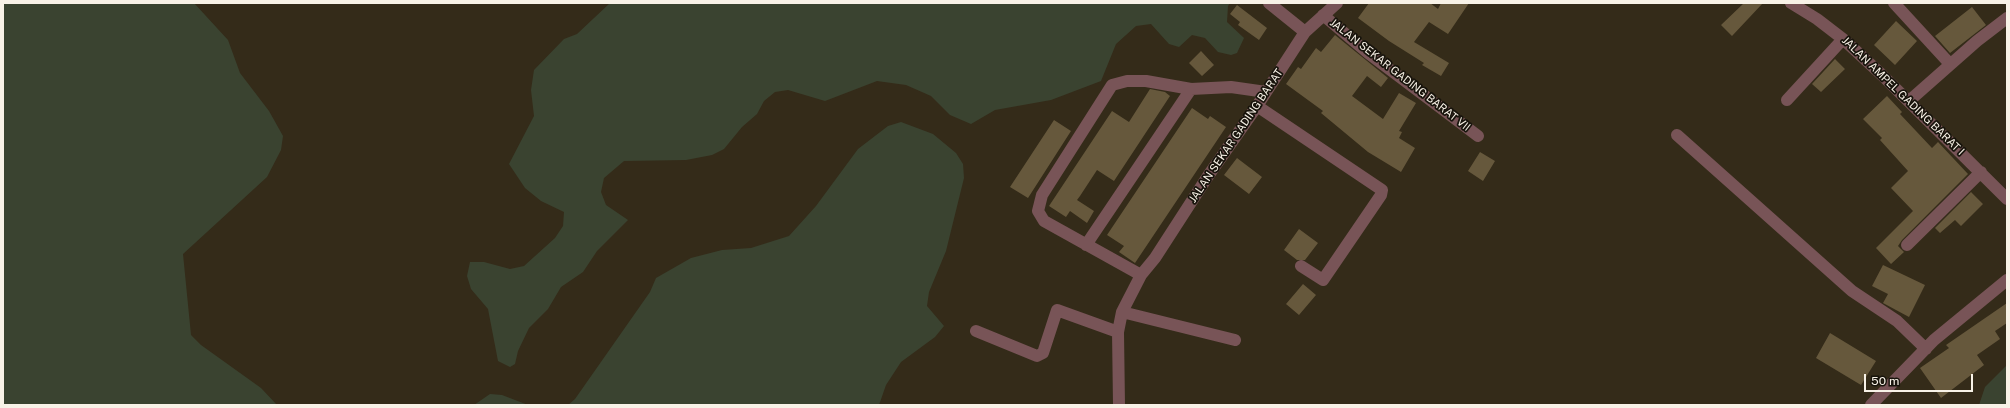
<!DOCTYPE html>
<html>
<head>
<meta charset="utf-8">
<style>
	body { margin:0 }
	#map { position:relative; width:2010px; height:408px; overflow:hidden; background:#342b19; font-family:"Public Sans",sans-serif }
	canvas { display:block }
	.frame { position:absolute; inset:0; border:4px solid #f8f2e7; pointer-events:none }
	.scale { position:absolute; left:1864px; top:374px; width:109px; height:18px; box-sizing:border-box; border:2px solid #f8f2e7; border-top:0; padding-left:5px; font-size:12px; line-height:14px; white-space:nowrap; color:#f8f2e7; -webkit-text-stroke:3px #18140c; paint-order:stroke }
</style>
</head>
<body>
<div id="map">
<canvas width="2010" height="408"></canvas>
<div class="frame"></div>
<div class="scale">50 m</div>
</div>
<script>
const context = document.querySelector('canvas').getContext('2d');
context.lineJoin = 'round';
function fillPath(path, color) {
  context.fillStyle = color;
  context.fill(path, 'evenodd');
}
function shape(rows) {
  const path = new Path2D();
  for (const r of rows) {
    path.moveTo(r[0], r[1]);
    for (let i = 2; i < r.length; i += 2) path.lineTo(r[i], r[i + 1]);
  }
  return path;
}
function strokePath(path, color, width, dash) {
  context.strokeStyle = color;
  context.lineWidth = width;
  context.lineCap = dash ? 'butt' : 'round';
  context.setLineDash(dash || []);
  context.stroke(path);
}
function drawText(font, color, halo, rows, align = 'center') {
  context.font = font + ' "Public Sans",sans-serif';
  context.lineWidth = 3.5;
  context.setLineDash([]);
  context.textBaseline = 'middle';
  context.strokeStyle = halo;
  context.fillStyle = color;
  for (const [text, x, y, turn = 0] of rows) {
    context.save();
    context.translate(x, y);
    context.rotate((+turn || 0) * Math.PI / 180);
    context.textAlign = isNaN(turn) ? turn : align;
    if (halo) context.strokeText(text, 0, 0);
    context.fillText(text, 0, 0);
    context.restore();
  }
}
fillPath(shape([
	[3,3,194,3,228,40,240,73,269,111,283,136,281,150,267,177,183,254,191,335,201,345,261,388,277,405,3,405],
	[610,3,1230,3,1228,6,1227,22,1244,38,1237,53,1231,55,1218,52,1205,38,1192,35,1179,47,1169,44,1151,24,1136,26,1116,44,1101,81,1051,100,995,110,971,124,950,115,931,96,906,85,877,81,825,101,788,90,775,92,764,101,757,114,742,127,724,149,712,155,686,160,624,161,604,178,601,192,606,205,628,220,597,251,583,272,561,287,548,309,529,328,518,351,515,364,510,367,498,361,488,309,471,289,467,276,470,262,484,262,510,269,524,266,555,238,563,226,564,212,541,201,525,188,509,164,534,116,531,90,534,70,564,39,577,34],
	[901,122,933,134,956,153,963,164,964,178,946,251,929,292,927,306,944,326,935,337,901,362,886,385,879,405,568,405,575,399,650,292,656,278,691,258,722,250,751,248,789,236,816,206,858,149,888,126],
	[2007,365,2007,405,1979,405,1985,387],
	[490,394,502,395,528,405,474,405]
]), '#3a4330');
fillPath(shape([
	[1369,3,1430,3,1438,9,1441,3,1469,3,1448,34,1429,22,1414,42,1449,63,1441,76,1422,65,1424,63,1389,41,1358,18],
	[1744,3,1763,3,1732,36,1721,25],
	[1237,5,1267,28,1259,40,1238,25,1240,22,1230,14],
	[1972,7,1986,25,1950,53,1935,36],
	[1896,21,1917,41,1895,65,1874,45],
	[1335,35,1388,78,1381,87,1367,76,1352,96,1383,119,1399,93,1416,103,1399,131,1402,132,1399,138,1415,148,1401,172,1368,152,1321,113,1323,111,1286,84,1298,67,1301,69,1316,48,1321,52],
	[1201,51,1214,65,1202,76,1189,63],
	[1835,59,1845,69,1821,92,1812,84],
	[1150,89,1165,92,1170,96,1114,181,1097,170,1080,196,1077,200,1094,211,1087,223,1070,211,1066,217,1049,206,1112,111,1129,122],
	[1887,96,1902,112,1900,114,1932,148,1938,142,1968,174,1902,240,1898,246,1904,252,1891,264,1876,248,1913,211,1891,188,1908,171,1880,140,1882,138,1863,119],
	[1192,108,1208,119,1210,116,1226,127,1135,263,1119,252,1124,246,1107,235],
	[1054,120,1071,131,1028,198,1010,187],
	[1480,152,1495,161,1483,181,1468,171],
	[1237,158,1262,177,1249,194,1224,175],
	[1971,192,1983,204,1961,226,1955,220,1940,233,1935,228],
	[1299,229,1318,243,1305,260,1297,260,1284,250],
	[1883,265,1925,285,1909,317,1883,303,1888,294,1872,286],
	[1303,284,1316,295,1299,315,1286,304],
	[2007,303,2007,323,1995,331,2000,339,1977,355,1984,365,1941,398,1920,368,1949,348,1946,345],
	[1830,333,1876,361,1861,385,1816,358]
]), '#66583c');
strokePath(shape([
	[1269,3,1305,32],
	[1791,3,1817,19,1843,39,1882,75,2007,199],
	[1894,3,1950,64],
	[1323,15,1368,53,1478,136],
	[1787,100,1843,39],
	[1909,101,1977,41,2007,18],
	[1257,106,1382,190,1381,195,1323,280,1301,266],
	[1677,135,1852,291,1897,321,1926,349],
	[1086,245,1191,89],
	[1907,245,1981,172],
	[1141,275,1044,221,1038,211,1042,195,1112,85,1127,81,1146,81,1191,89,1231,87,1266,92],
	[1122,312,1235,340],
	[976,331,1037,356,1043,353,1057,310,1118,332],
	[1119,405,1118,332,1122,312,1141,275,1155,258,1208,176,1257,106,1305,32,1337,3],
	[1871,405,1934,340,2007,280]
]), '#785457', 12);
drawText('11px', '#f8f2e7', '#18140c', [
	["JALAN SEKAR GADING BARAT VII",1400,75,38],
	["JALAN AMPEL GADING BARAT I",1903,96,44],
	["JALAN SEKAR GADING BARAT",1236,136,-56]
]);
</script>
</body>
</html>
